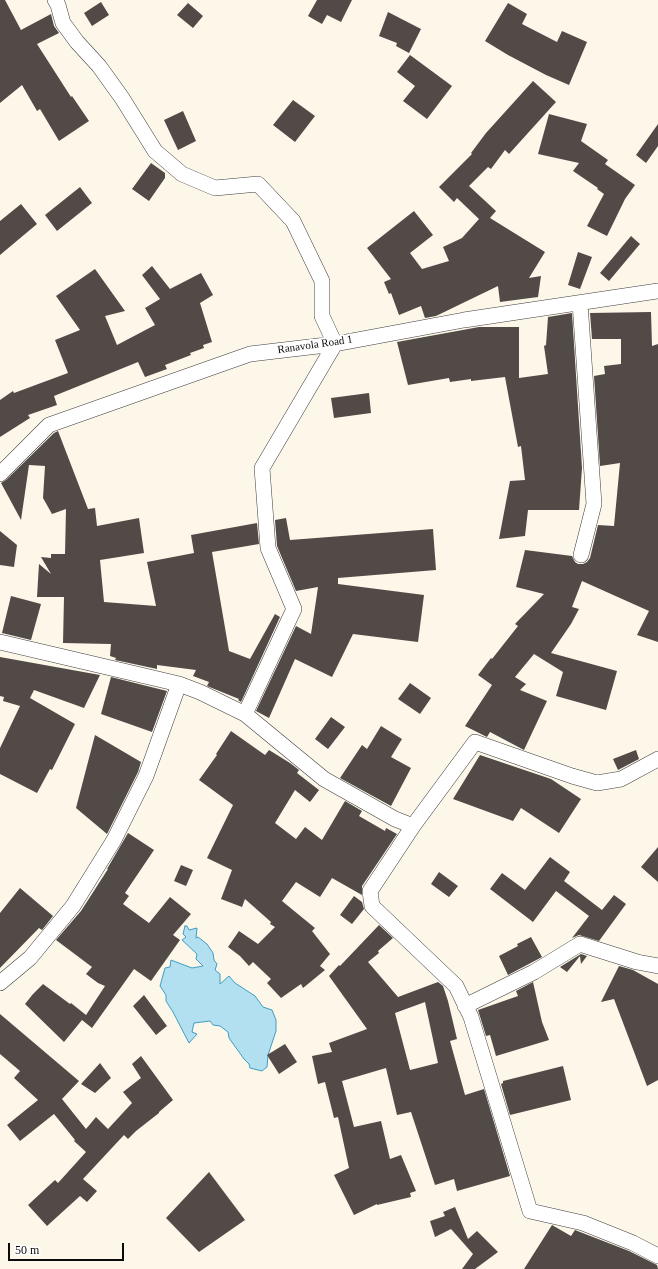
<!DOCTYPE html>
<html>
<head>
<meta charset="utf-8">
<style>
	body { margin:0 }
	#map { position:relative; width:658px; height:1269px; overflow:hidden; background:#fdf7e9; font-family:Georgia,serif }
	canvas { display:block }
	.scale { position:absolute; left:8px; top:1243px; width:116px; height:18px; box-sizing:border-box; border:2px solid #0a0a0a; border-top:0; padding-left:5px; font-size:12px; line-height:14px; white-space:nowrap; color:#0a0a0a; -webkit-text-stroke:3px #fff; paint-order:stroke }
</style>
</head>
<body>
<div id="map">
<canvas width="658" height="1269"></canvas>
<div class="scale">50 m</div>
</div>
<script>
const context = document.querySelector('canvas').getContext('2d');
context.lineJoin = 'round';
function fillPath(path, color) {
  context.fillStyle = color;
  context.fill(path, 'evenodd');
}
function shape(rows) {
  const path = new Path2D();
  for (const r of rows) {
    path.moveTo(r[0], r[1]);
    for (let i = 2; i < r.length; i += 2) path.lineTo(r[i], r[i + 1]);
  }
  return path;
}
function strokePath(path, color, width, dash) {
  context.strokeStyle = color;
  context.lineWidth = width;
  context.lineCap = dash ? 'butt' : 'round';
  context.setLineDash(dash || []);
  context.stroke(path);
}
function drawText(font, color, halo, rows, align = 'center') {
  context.font = font + ' Georgia,serif';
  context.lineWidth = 4;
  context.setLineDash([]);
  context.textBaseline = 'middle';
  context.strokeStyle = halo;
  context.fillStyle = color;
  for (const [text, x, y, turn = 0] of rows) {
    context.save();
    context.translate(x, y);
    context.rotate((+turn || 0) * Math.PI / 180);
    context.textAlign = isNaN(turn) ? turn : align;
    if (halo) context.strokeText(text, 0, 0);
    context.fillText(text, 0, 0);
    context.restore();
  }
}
const water = shape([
	[185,926,187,926,189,930,197,928,196,938,198,937,207,944,213,953,214,960,217,964,215,970,220,974,220,984,229,976,235,983,255,996,263,1007,272,1010,276,1020,276,1031,268,1055,267,1067,262,1071,250,1068,249,1064,244,1059,229,1038,228,1032,220,1026,213,1025,210,1021,194,1023,192,1032,197,1034,189,1043,173,1012,166,1001,166,995,160,986,165,968,170,967,171,960,192,968,203,966,196,959,197,954,182,940,186,937,183,934,185,926]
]);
fillPath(water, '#b2e0f0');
strokePath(water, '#3f9dc1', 1);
fillPath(shape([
	[0,0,5,0,21,30,51,14,54,26,59,33,37,44,71,97,72,96,89,121,59,141,40,109,37,111,22,85,0,103],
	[317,0,352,0,341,22,327,15,322,24,308,16],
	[101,2,109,15,92,26,84,13],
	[188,3,203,16,193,28,177,15],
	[508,3,527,14,522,24,557,42,562,31,587,42,569,85,546,75,508,55,485,41],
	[388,12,421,29,409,53,396,46,397,43,379,36],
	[410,55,452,86,427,119,403,101,415,86,397,72],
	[533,81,556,102,509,154,505,150,491,169,488,167,469,186,496,211,490,218,545,252,529,278,541,276,538,297,500,302,498,286,436,316,425,318,421,306,399,315,391,293,389,294,384,282,391,279,367,248,414,211,433,235,410,253,422,269,449,261,443,247,462,238,479,219,457,198,454,202,439,187,472,154,471,153,486,133],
	[293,100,315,116,295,142,273,125],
	[183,111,196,141,178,150,164,120],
	[549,114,587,124,581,141,608,160,605,164,635,185,625,199,607,236,587,226,604,194,597,189,598,188,573,171,579,163,538,154],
	[658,124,658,146,646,163,636,155],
	[151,163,165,173,165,178,149,201,132,189],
	[80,187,92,203,57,231,45,215],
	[21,204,37,224,0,255,0,221],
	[631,236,640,244,609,281,600,273],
	[578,252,592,257,580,289,568,285],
	[152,266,170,289,201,273,213,295,200,303,212,342,203,345,204,348,190,353,191,355,165,365,167,369,145,377,138,362,54,396,57,405,28,415,30,418,0,437,0,400,13,391,14,393,68,373,55,340,80,330,56,296,95,269,125,311,105,316,117,345,155,325,145,308,160,299,142,275],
	[651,312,652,346,658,344,658,642,637,635,649,611,582,581,572,607,579,609,571,624,551,653,617,671,606,710,556,696,563,672,534,654,515,677,526,684,520,690,547,701,524,750,490,732,487,737,465,726,492,685,478,675,491,658,492,659,518,626,515,624,544,594,516,587,525,550,572,556,575,562,578,564,583,564,587,562,590,558,598,525,614,526,620,463,600,466,594,376,605,374,604,366,621,364,621,339,592,339,590,313],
	[572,313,582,468,579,510,528,510,525,536,499,539,510,481,525,480,521,446,518,447,505,377,471,381,471,379,450,382,449,378,408,385,397,342,479,327,519,327,519,378,548,374,544,346,546,345,548,317],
	[369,393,371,413,334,418,331,398],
	[58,431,88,509,95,508,97,526,139,518,144,553,100,560,104,602,156,606,147,562,194,553,191,535,257,523,259,544,212,552,229,651,250,659,275,614,280,617,241,702,238,700,239,699,207,686,209,682,193,676,196,670,157,665,157,669,115,660,116,658,110,656,111,644,63,643,64,597,37,597,39,564,51,574,41,557,51,558,51,554,65,554,66,509,52,514,43,498,45,466,29,465,21,520,1,483,6,480,54,433],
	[286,518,290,540,433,529,436,570,338,578,338,584,424,595,418,642,353,634,332,677,295,659,269,718,256,711,296,626,311,634,318,587,296,591,277,546,275,520],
	[0,531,17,545,14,567,0,565],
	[11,596,41,604,31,640,2,633],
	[0,657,100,675,84,708,34,690,30,698,75,724,52,770,50,769,37,793,0,774,0,748,20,706,3,701,4,697,0,696],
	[111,677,167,691,152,732,101,714],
	[410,683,431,698,420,714,398,699],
	[331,717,345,727,328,749,315,739],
	[381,726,402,739,391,757,411,768,391,806,340,778,362,745,367,749],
	[231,731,265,755,269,750,290,763,299,770,297,773,319,790,310,802,295,790,275,823,296,839,305,827,322,840,345,801,362,811,359,816,385,831,386,828,397,834,362,886,362,895,332,878,320,897,296,882,282,901,315,928,312,931,330,954,320,966,325,970,303,988,301,984,281,998,267,983,271,979,253,962,249,966,240,956,228,947,239,931,258,944,275,927,270,924,271,922,245,899,242,907,221,899,232,870,207,858,233,805,199,780,217,755,216,754],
	[95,735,141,762,138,772,107,834,76,808],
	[636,750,639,759,618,770,613,759],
	[480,755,551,779,581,799,559,833,521,808,513,821,453,799],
	[128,833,154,850,125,893,129,896,123,904,149,923,170,897,191,914,173,935,180,940,151,981,134,969,92,1028,82,1020,64,1042,25,1004,33,994,43,984,70,1004,71,1003,86,1015,105,986,98,983,86,974,92,967,56,940,81,911,108,869,107,869],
	[658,847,658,882,641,867],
	[550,857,570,872,564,881,602,910,614,895,626,904,599,941,579,935,572,938,589,916,556,891,533,922,490,889,502,873,525,890],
	[181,865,193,870,186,886,174,881],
	[439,872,458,886,449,897,431,884],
	[20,888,53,916,42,930,39,928,0,968,0,913],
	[354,896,362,902,364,909,352,924,340,915],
	[379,925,393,938,378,951,379,953,368,962,398,997,438,982,443,986,448,1001,457,1039,450,1041,465,1095,484,1089,510,1176,457,1191,454,1179,435,1185,411,1112,397,1115,386,1068,342,1081,354,1127,381,1121,390,1159,401,1155,416,1191,410,1193,411,1197,377,1205,377,1204,354,1215,334,1175,349,1168,338,1117,334,1118,325,1082,318,1084,312,1056,332,1052,329,1043,367,1029,329,976,339,965,340,966],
	[425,1002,438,1063,410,1070,395,1013],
	[531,937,542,957,508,975,499,956,518,946,517,944],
	[581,954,587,956,581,964,580,956,567,972,560,967],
	[619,966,633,970,658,984,658,1080,647,1086,614,999,601,1002],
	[533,982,542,1022,549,1040,496,1056,490,1035,486,1036,478,1010,518,996,516,991],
	[144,995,167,1026,156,1035,133,1006],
	[0,1014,79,1081,62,1099,86,1129,96,1117,108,1129,132,1103,123,1092,141,1078,132,1064,141,1056,173,1100,159,1112,159,1113,136,1131,128,1139,124,1135,83,1179,97,1191,87,1202,80,1196,47,1226,28,1205,55,1180,58,1183,86,1152,74,1141,75,1140,54,1114,20,1141,7,1125,38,1100,14,1078,20,1071,0,1054],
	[285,1044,297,1062,279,1074,267,1055],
	[100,1063,111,1078,95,1093,81,1084],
	[563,1066,571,1100,510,1115,501,1084,503,1083,503,1081],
	[209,1172,245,1220,199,1252,166,1218],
	[455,1207,468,1239,477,1231,498,1252,475,1269,462,1269,473,1254,451,1229,435,1237,430,1221,445,1216,443,1212],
	[552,1225,571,1236,575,1230,580,1232,629,1251,657,1265,658,1269,524,1269]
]), '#524a47');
const street = shape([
	[55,0,58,5,63,23,77,42,99,66,122,98,155,151,182,174,215,188,258,184,293,221,322,281,322,316,335,344,262,468,268,548,294,609,245,714],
	[580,303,594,504,581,555],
	[0,474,49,425,250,354,335,344,464,320,658,291],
	[0,642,179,684,200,692,245,714,324,779,395,819,413,826,475,742,572,776,597,783,621,779,658,759],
	[413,826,370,891,372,906,456,986,471,1017,530,1211,583,1223,633,1243,658,1256],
	[0,983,30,958,73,906,114,840,146,776,179,684],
	[465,1006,534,972,580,944,637,962,658,966]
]);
strokePath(street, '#3d3d3d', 16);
strokePath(street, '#fff', 15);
drawText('11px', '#0a0a0a', '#fff', [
	["Ranavola Road 1",315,345,-8]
]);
</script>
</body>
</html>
